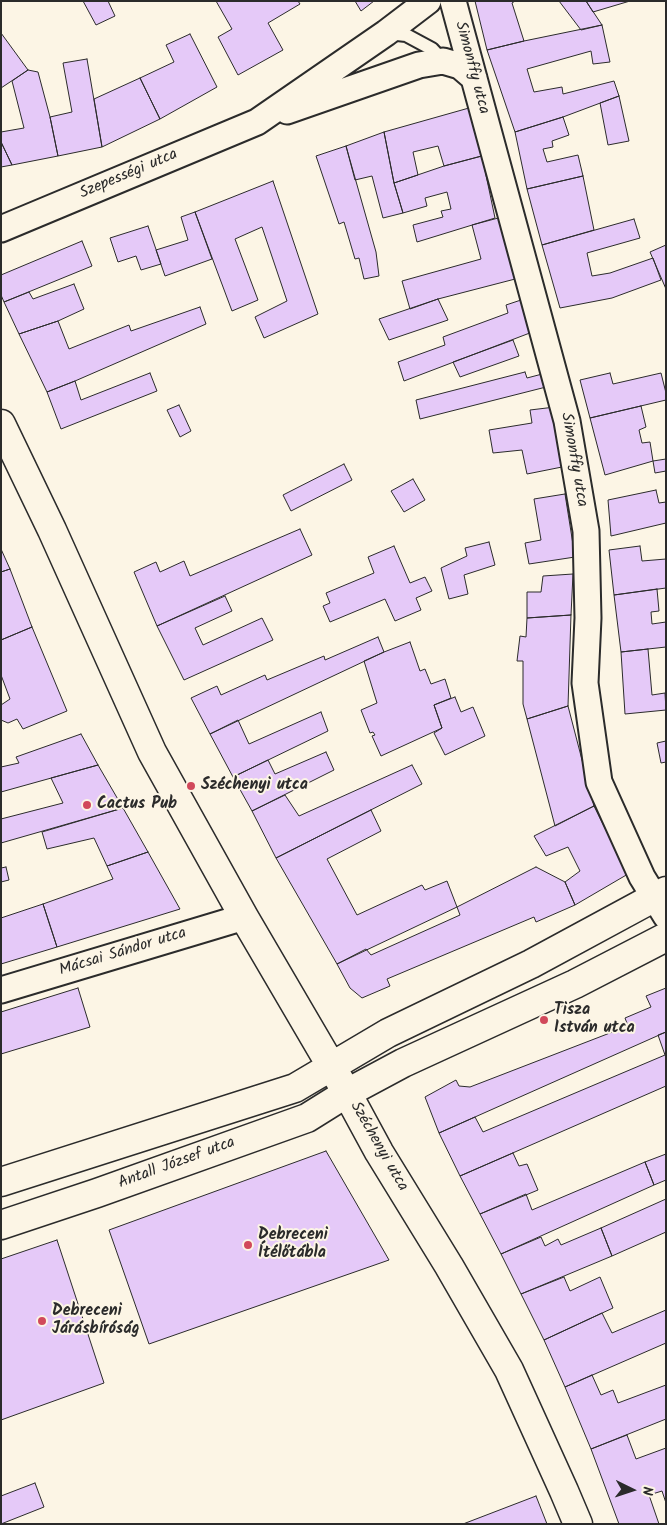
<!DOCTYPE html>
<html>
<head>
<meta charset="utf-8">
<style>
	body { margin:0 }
	#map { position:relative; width:667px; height:1525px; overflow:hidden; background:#fcf5e5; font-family:Kalam,sans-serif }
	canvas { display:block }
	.frame { position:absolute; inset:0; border:2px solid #2b2b2b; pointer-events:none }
	.north { position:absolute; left:607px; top:1465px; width:50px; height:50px; -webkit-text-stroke:4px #fcf5e5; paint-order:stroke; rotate:94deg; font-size:14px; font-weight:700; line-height:20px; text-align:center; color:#2b2b2b }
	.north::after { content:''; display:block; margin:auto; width:18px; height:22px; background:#2b2b2b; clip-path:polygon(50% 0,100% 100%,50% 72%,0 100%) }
</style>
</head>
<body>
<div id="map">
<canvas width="667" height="1525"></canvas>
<div class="frame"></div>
<div class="north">N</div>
</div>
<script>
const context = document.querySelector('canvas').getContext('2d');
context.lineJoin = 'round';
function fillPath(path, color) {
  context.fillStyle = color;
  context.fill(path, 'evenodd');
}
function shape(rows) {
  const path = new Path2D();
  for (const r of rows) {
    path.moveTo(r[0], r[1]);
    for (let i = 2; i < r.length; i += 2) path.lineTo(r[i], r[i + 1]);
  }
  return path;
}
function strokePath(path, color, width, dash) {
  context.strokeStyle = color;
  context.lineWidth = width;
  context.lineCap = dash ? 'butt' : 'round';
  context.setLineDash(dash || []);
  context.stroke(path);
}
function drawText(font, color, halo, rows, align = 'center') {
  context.font = font + ' Kalam,sans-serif';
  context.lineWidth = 4;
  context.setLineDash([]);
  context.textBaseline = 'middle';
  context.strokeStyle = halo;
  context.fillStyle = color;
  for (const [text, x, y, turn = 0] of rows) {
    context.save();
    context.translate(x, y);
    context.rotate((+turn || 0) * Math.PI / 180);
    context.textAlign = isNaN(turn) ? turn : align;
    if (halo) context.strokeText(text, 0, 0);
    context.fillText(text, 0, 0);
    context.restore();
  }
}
const building = shape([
	[83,1,108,1,115,16,96,25,83,1],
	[216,1,298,1,300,4,268,23,283,50,238,75,218,37,232,29,216,1],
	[355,1,374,1,361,11,355,1],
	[475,1,515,1,512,3,524,41,487,50,475,1],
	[559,1,586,1,602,25,581,30,559,1],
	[586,1,630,1,593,12,586,1],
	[602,25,610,62,593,64,591,51,527,69,534,92,562,87,563,94,614,81,619,96,563,117,515,132,487,50,524,41,602,25],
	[1,33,28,70,1,88,1,33],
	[190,34,217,87,160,119,140,78,174,62,166,45,190,34],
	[87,59,102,147,58,156,50,117,72,112,63,63,87,59],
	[28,70,38,72,50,117,58,156,12,165,1,142,1,132,24,128,12,81,28,70],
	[140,78,160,119,102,147,94,99,140,78],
	[619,96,629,141,608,145,600,103,619,96],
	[476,106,489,154,444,166,438,146,413,152,418,175,394,183,384,132,476,106],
	[563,117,569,135,552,141,553,147,543,149,547,162,578,155,583,176,527,189,515,132,563,117],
	[384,132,394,183,403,213,383,218,372,176,355,180,346,146,384,132],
	[1,142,12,165,1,167,1,142],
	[346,146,376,252,379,276,364,279,359,258,355,259,344,222,339,224,316,156,346,146],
	[482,156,495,218,417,242,413,225,443,217,441,211,451,209,447,192,425,198,427,206,403,213,394,183,444,166,482,156],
	[583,176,594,230,542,245,527,189,583,176],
	[273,181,318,314,264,338,255,317,287,301,262,227,235,239,258,300,232,311,195,212,273,181],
	[195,212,212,259,165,276,156,250,188,240,181,217,195,212],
	[502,217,519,278,438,299,410,309,402,281,481,259,472,225,502,217],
	[634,219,640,238,587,253,592,276,610,273,653,258,661,280,612,298,560,308,542,245,634,219],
	[148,226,161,264,141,270,136,256,118,262,110,238,148,226],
	[82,241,92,266,4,302,1,295,1,275,82,241],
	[666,245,666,289,650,252,666,245],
	[74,284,84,309,58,321,19,334,4,302,29,292,33,299,74,284],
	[527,298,535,331,404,381,398,362,445,345,443,337,508,313,506,305,527,298],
	[438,299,448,320,389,340,379,319,438,299],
	[200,307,206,324,75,381,47,392,19,334,58,321,69,349,129,325,131,331,200,307],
	[513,340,519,356,460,377,453,362,513,340],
	[525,372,527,378,546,373,550,386,420,419,416,400,525,372],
	[150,373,157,391,61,429,47,392,75,381,81,400,150,373],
	[610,373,613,384,661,373,666,393,666,400,590,418,580,380,610,373],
	[179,405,191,431,180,437,167,410,179,405],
	[641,406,646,427,639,430,642,443,650,442,653,461,605,475,590,418,641,406],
	[555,407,567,466,527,474,522,450,493,453,489,430,532,423,530,410,555,407],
	[666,459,666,471,655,473,653,461,666,459],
	[344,464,352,480,291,511,283,495,344,464],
	[413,479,425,500,404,512,391,491,413,479],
	[656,490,659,503,666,502,666,523,611,536,608,500,656,490],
	[565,494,575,557,529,564,525,543,541,540,534,499,565,494],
	[300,529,312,555,157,626,134,572,156,562,160,572,184,561,190,576,300,529],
	[489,542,495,565,464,575,468,594,449,599,441,568,467,556,465,548,489,542],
	[394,546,410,583,425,577,432,591,416,598,421,610,395,621,385,599,330,622,323,606,330,603,326,593,374,573,368,557,394,546],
	[640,546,642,561,666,559,666,588,614,595,609,550,640,546],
	[1,549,10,569,1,572,1,549],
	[10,569,32,627,1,640,1,572,10,569],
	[573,574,571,615,527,618,527,592,541,592,543,576,573,574],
	[657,589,659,611,651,612,652,624,666,622,666,647,621,652,614,595,657,589],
	[225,596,232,611,195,628,203,645,262,618,273,640,184,680,157,626,225,596],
	[571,615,568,706,527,719,523,704,523,661,517,661,520,636,526,637,527,618,571,615],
	[32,627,67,711,23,729,17,719,8,723,1,720,1,705,10,699,1,675,1,640,32,627],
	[378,637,384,652,210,734,191,698,217,686,221,695,265,675,267,680,324,656,325,660,378,637],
	[410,642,420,671,425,669,431,684,445,679,451,698,434,705,442,728,381,756,372,736,375,735,373,732,370,733,361,710,377,703,364,661,384,652,410,642],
	[648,649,652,695,665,693,666,710,625,714,621,652,648,649],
	[455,697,461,712,473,707,485,736,445,755,434,733,442,728,434,705,455,697],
	[568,706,594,806,555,826,527,719,568,706],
	[321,712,328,731,233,777,210,734,238,720,249,744,321,712],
	[81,734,98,765,1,792,1,767,19,763,16,757,81,734],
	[666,741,666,762,661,763,657,743,666,741],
	[326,752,334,770,252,811,233,777,268,760,275,774,326,752],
	[98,765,123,808,1,843,1,819,63,803,51,778,98,765],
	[412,765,422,784,276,858,252,811,285,795,299,816,412,765],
	[594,806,628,874,575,905,565,882,580,871,568,847,546,856,534,836,594,806],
	[123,808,148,852,107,866,94,838,47,849,42,832,123,808],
	[371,810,381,831,327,859,357,915,422,885,425,890,447,881,457,907,337,964,276,858,371,810],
	[148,852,180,909,57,947,43,904,113,879,107,866,148,852],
	[6,867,9,880,1,882,1,868,6,867],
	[536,867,565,882,575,905,536,922,534,917,387,979,390,986,362,998,350,988,337,964,366,949,371,955,460,915,457,907,536,867],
	[43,904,57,947,1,964,1,918,43,904],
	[78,988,90,1027,1,1054,1,1012,78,988],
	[666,988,666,1032,439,1133,425,1097,456,1080,459,1086,470,1087,628,1026,625,1018,651,1007,646,996,666,988],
	[666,1032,666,1086,460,1176,439,1133,475,1117,483,1132,665,1055,658,1035,666,1032],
	[326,1151,389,1260,149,1344,109,1230,326,1151],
	[513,1153,519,1166,527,1164,538,1190,480,1214,460,1176,513,1153],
	[666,1154,666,1180,654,1185,645,1162,666,1154],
	[645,1162,654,1185,501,1254,480,1214,526,1194,532,1210,645,1162],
	[666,1199,666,1232,612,1256,601,1228,666,1199],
	[601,1228,612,1256,521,1294,501,1254,541,1237,545,1246,558,1239,561,1245,601,1228],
	[57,1240,104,1383,1,1420,1,1259,57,1240],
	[564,1277,570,1291,600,1277,613,1308,544,1340,521,1294,564,1277],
	[666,1310,666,1343,565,1387,544,1340,602,1313,612,1333,666,1310],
	[592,1375,601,1395,613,1390,618,1403,666,1385,666,1419,591,1449,565,1387,592,1375],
	[627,1435,636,1459,666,1448,666,1503,662,1491,649,1495,659,1524,619,1524,591,1449,627,1435],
	[35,1483,44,1507,1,1524,1,1496,35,1483],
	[536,1496,547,1524,463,1524,536,1496]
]);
fillPath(building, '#e5c9f8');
strokePath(building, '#2b2b2b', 1);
const lane = shape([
	[388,33,406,35,432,49,443,61]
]);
const street = shape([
	[453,1,567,421,586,531,588,618,585,683,599,782,642,877,666,916],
	[287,111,419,65,443,61,460,66,474,78],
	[1,229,257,122,386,33,428,1],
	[1,990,244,917]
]);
const secondary = shape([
	[1,424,52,530,152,752,244,917,347,1093,379,1152,449,1266,509,1370,564,1491,578,1524],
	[1,1182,295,1088,388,1033,531,964,666,891],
	[1,1225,97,1193,307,1118,347,1093,403,1063,575,984,666,937]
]);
strokePath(lane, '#2b2b2b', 16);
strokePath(street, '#2b2b2b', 29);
strokePath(secondary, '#2b2b2b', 31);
strokePath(lane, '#fcf5e5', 12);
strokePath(street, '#fcf5e5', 25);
strokePath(secondary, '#fcf5e5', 28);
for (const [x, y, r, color] of [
	[191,786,5,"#d1495b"],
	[87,805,5,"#d1495b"],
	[544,1020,5,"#d1495b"],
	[248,1245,5,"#d1495b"],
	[42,1321,5,"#d1495b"]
]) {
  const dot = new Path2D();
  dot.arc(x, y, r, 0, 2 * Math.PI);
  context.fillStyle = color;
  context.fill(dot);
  strokePath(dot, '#fcf5e5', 2);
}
drawText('16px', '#2b2b2b', '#fcf5e5', [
	["Simonffy utca",471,68,75],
	["Szepességi utca",129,175,-23],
	["Simonffy utca",573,460,80],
	["Mácsai Sándor utca",123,953,-17],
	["Széchenyi utca",378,1147,60],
	["Antall József utca",177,1164,-20]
]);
drawText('bold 16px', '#2b2b2b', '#fcf5e5', [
	["Széchenyi utca",201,786],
	["Cactus Pub",97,805],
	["Tisza",554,1011],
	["István utca",554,1029],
	["Debreceni",258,1236],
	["Ítélőtábla",258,1254],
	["Debreceni",52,1312],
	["Járásbíróság",52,1330]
], 'left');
</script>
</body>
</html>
